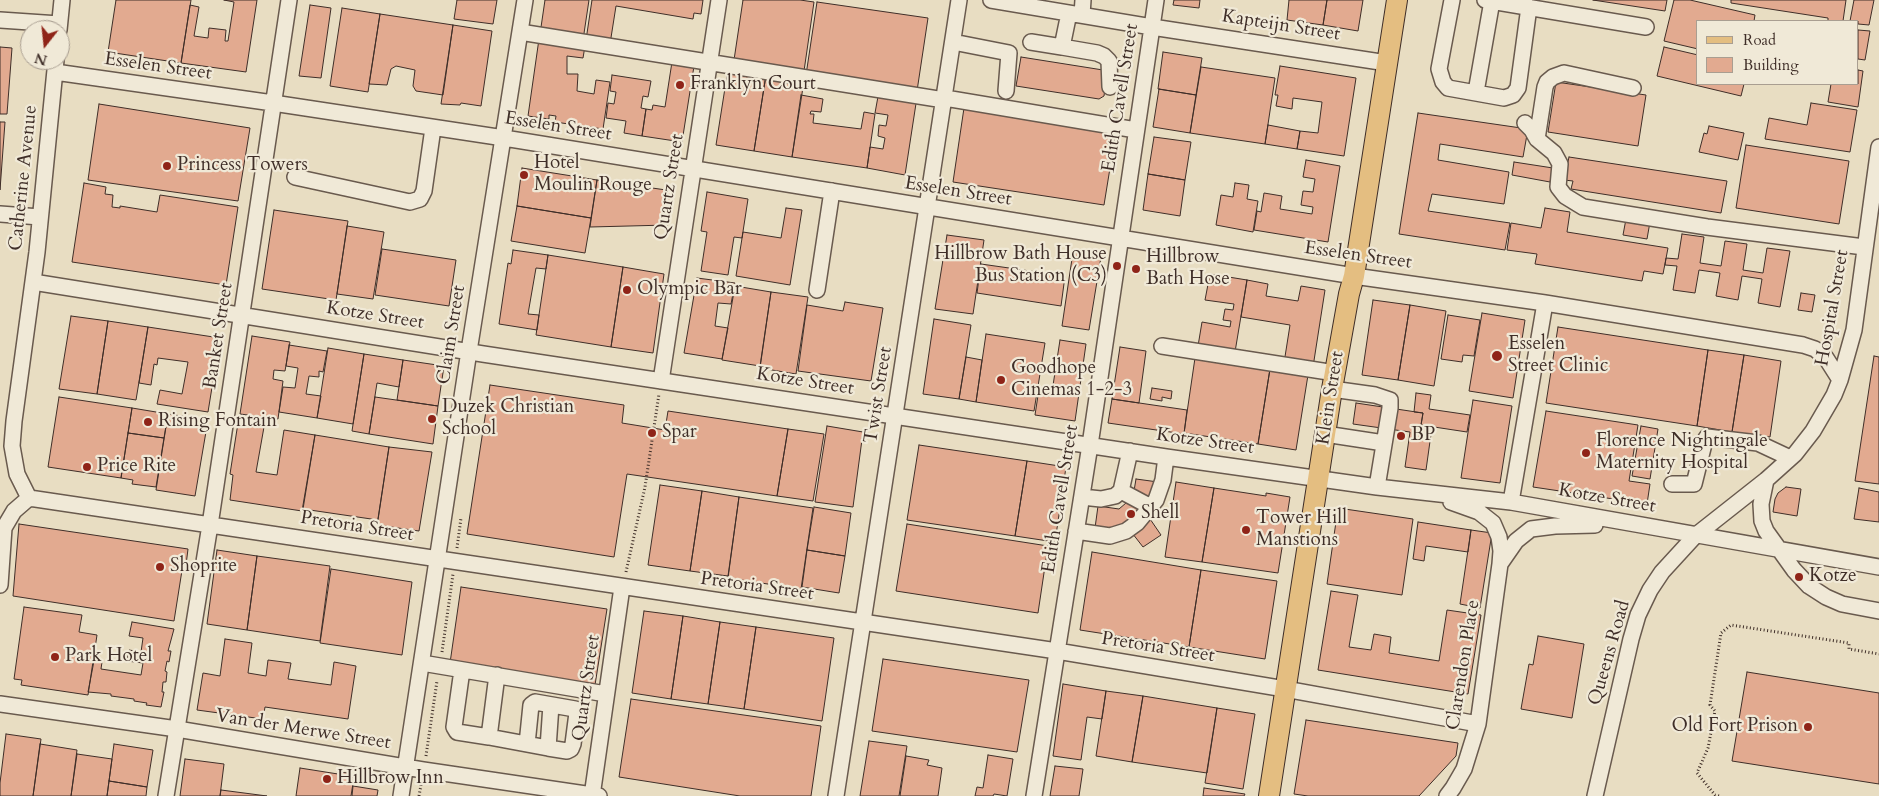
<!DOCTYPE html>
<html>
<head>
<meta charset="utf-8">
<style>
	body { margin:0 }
	#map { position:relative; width:1879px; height:796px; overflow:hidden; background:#e8ddc2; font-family:Cardo,serif }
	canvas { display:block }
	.legend { position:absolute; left:1696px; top:20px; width:162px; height:65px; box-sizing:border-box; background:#f0e9d7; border:1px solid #a99e91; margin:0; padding:6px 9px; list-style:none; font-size:15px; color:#3f2e28 }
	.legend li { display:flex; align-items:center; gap:10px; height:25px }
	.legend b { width:25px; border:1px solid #a99e91 }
	.north { position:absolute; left:20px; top:20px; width:50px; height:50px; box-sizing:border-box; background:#f0e9d7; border:1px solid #a99e91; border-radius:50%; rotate:196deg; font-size:14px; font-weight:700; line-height:20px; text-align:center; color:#3f2e28 }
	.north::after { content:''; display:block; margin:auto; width:18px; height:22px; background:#8f2418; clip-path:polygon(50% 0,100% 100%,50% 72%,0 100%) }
</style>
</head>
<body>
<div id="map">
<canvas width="1879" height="796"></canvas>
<ul class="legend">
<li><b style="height:6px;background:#e4be81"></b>Road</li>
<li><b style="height:14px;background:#e2aa90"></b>Building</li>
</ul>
<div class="north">N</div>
</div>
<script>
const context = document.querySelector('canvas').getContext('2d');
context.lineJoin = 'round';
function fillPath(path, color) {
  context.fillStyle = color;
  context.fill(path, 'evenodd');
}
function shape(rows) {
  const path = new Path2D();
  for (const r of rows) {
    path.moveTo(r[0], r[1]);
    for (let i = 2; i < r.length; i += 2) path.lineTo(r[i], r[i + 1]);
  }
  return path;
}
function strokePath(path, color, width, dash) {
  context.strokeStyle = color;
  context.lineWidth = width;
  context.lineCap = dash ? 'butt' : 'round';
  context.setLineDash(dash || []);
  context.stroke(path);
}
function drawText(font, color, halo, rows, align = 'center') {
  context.font = font + ' Cardo,serif';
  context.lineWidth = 4.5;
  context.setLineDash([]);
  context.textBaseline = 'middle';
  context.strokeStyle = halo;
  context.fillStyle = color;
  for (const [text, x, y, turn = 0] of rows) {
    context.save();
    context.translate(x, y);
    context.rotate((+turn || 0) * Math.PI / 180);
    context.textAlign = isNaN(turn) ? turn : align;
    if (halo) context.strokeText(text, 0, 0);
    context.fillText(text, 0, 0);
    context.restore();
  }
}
const building = shape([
	[116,0,191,0,181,63,108,52,116,0],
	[224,0,257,0,246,72,181,63,190,5,199,7,194,36,208,38,209,28,226,30,225,41,228,41,234,2,224,0],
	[457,0,497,0,493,24,454,19,457,0],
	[545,0,589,0,583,40,540,34,545,0],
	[592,0,703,0,701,14,694,13,693,19,616,6,610,44,586,40,592,0],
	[743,0,800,0,814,2,804,71,734,60,743,0],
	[1174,0,1200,0,1199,8,1173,5,1174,0],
	[1289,0,1327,0,1323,25,1287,20,1289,0],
	[1327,0,1363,0,1358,31,1323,25,1327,0],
	[1593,0,1667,0,1665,11,1593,0],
	[1674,0,1690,0,1755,15,1754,21,1698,21,1698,49,1664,41,1674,0],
	[1731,0,1846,0,1843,21,1828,21,1828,18,1731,3,1731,0],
	[1854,0,1874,0,1869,25,1858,24,1858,21,1850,21,1854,0],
	[817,2,928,18,917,91,806,75,817,2],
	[310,5,331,8,321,78,299,76,310,5],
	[342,8,380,14,368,92,330,86,342,8],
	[380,14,453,25,443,95,416,91,413,86,415,70,396,66,391,69,387,85,369,84,380,14],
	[453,25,492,31,481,106,461,103,460,105,441,104,453,25],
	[1858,30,1870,31,1865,60,1858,59,1858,30],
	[539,39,585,46,583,58,567,56,567,74,578,74,577,91,594,94,596,80,610,82,603,129,555,122,556,116,549,115,549,119,528,116,539,39],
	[0,47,12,48,7,114,0,114,0,47],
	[1664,47,1698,55,1698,84,1744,84,1741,96,1657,76,1664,47],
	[1163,52,1202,58,1196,95,1158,89,1163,52],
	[1021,57,1103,70,1107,75,1104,96,1099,99,1016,86,1021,57],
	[672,62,694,66,682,142,642,136,646,109,652,110,653,105,665,107,672,62],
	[1280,66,1356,78,1344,156,1297,149,1300,131,1318,133,1322,102,1293,98,1292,109,1276,106,1278,95,1275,95,1280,66],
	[1201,67,1275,78,1265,144,1190,133,1201,67],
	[728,69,766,75,754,151,716,145,728,69],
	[1858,70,1863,71,1858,107,1828,102,1831,84,1858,84,1858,70],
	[612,75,651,81,648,97,643,96,641,108,646,109,642,136,624,133,626,121,606,118,608,103,614,104,616,92,610,91,612,75],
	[766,75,804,81,792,157,754,151,766,75],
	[1556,82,1646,95,1638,146,1548,132,1556,82],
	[1159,89,1196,95,1190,133,1153,127,1159,89],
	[879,91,917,97,905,175,867,168,870,147,883,149,885,138,878,136,879,125,886,126,888,115,875,113,879,91],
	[801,95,823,99,821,112,811,111,810,114,814,114,813,123,861,129,864,112,875,114,867,168,792,157,801,95],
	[1811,103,1857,110,1850,152,1765,139,1769,118,1807,125,1811,103],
	[99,104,250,128,238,201,88,180,99,104],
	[964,108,1116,131,1104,205,953,182,964,108],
	[1418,113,1528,129,1523,157,1440,144,1438,160,1509,172,1504,204,1432,194,1428,211,1510,223,1505,250,1399,234,1418,113],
	[0,122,5,122,0,190,0,122],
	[1268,125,1300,131,1297,149,1265,144,1268,125],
	[1709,126,1744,133,1738,160,1699,152,1704,133,1707,134,1709,126],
	[1154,137,1191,142,1185,180,1148,174,1154,137],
	[1746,145,1849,161,1839,224,1736,208,1746,145],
	[1569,157,1727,181,1721,213,1571,189,1573,181,1564,180,1569,157],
	[1306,160,1340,166,1328,242,1254,230,1257,211,1261,212,1264,193,1282,196,1280,209,1312,214,1313,207,1301,205,1303,191,1313,192,1315,179,1303,177,1306,160],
	[1514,162,1553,168,1550,182,1512,175,1514,162],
	[522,168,597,180,591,218,517,206,522,168],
	[1148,174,1185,180,1180,216,1143,210,1148,174],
	[597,180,673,191,668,225,590,227,597,180],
	[84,183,106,187,105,194,113,195,112,207,120,208,120,206,157,212,160,195,238,207,226,285,72,262,84,183],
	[1235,183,1249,185,1247,199,1258,201,1253,232,1216,225,1221,195,1233,197,1235,183],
	[707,192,748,199,742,238,734,237,728,275,701,271,707,232,701,231,707,192],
	[517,206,591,218,585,253,511,241,517,206],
	[786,208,802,210,790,285,736,276,743,232,781,238,786,208],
	[1545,208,1570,212,1567,232,1668,248,1663,274,1644,271,1642,281,1535,264,1537,254,1507,250,1511,223,1541,228,1545,208],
	[274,210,348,221,336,300,262,289,274,210],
	[1626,219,1650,222,1647,239,1623,235,1626,219],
	[347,226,384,232,373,299,337,294,347,226],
	[1682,234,1704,237,1700,263,1721,266,1725,241,1747,244,1743,270,1763,273,1767,248,1790,251,1780,307,1758,303,1762,279,1742,276,1738,300,1716,296,1720,273,1699,270,1695,293,1673,290,1677,266,1665,265,1666,258,1678,259,1682,234],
	[947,235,984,240,973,314,935,309,947,235],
	[382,249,456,260,449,306,375,295,382,249],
	[513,250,548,255,546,269,536,268,528,314,539,315,537,330,499,324,508,263,511,264,513,250],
	[1073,252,1101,257,1089,330,1062,326,1073,252],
	[548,255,623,267,611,347,536,335,548,255],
	[981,264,1065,276,1061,306,977,293,981,264],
	[623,267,664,274,653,353,611,347,623,267],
	[1210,274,1247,280,1235,352,1198,346,1202,322,1230,327,1231,321,1223,320,1225,309,1233,310,1234,304,1205,300,1210,274],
	[697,278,735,283,731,304,718,303,715,326,728,328,722,359,684,353,697,278],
	[1247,280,1268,284,1266,296,1298,301,1301,286,1325,290,1313,367,1284,363,1290,325,1241,317,1247,280],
	[735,286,771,292,760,366,722,360,735,286],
	[771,292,808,297,796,374,760,368,771,292],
	[1801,293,1815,295,1812,312,1798,310,1801,293],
	[1373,300,1410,305,1398,380,1362,375,1373,300],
	[845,302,883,308,871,381,798,371,807,305,843,311,845,302],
	[1410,305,1446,311,1434,386,1398,380,1410,305],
	[1482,313,1525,320,1513,398,1469,391,1482,313],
	[1448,315,1480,320,1474,356,1463,355,1462,362,1441,359,1448,315],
	[71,316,108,321,97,394,59,389,71,316],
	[934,319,971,325,959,399,923,394,934,319],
	[108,321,148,327,136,400,97,394,108,321],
	[148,327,220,338,208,412,157,404,160,390,182,394,188,362,158,358,157,365,154,364,151,385,139,383,148,327],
	[1558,327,1708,350,1697,426,1546,403,1558,327],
	[986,334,1045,343,1034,411,976,402,986,334],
	[252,336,290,342,285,371,274,370,273,379,283,381,278,419,240,414,252,336],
	[1060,340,1086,344,1075,421,1035,415,1039,389,1052,392,1060,340],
	[289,345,327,351,323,372,319,371,319,377,309,376,306,394,321,396,317,418,279,412,283,387,295,388,298,368,286,366,289,345],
	[1120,347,1146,351,1139,403,1112,399,1120,347],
	[328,348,364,354,353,424,317,418,328,348],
	[1708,350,1744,355,1732,432,1697,426,1708,350],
	[364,354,403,360,399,387,377,383,369,434,352,431,364,354],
	[1744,355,1781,361,1770,437,1732,432,1744,355],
	[1874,356,1879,357,1879,484,1855,481,1874,356],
	[966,357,982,360,976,402,959,399,966,357],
	[1195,358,1270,369,1258,444,1184,433,1195,358],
	[403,360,444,366,438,406,397,400,403,360],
	[1270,369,1308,375,1296,450,1258,444,1270,369],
	[490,385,624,405,622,423,665,430,668,411,788,429,777,496,627,474,614,557,467,534,490,385],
	[1152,388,1172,391,1171,399,1162,397,1162,401,1150,399,1152,388],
	[1416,393,1431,395,1429,409,1470,415,1467,432,1421,425,1423,413,1414,412,1416,393],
	[59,397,132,408,121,478,48,467,59,397],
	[375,397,438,406,433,444,369,434,375,397],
	[1112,399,1187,410,1184,434,1108,423,1112,399],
	[1473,400,1512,406,1500,483,1461,478,1473,400],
	[1356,403,1423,413,1421,425,1432,427,1426,470,1405,467,1410,432,1353,424,1356,403],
	[132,408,168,414,164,438,128,433,132,408],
	[1546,411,1638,425,1629,481,1650,484,1647,504,1533,487,1546,411],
	[168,414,208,420,195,496,156,490,168,414],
	[238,423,264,427,256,472,277,475,284,430,315,435,302,511,230,500,233,475,230,474,238,423],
	[827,426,863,432,853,507,815,502,827,426],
	[1641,426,1658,429,1650,479,1632,476,1641,426],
	[788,429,824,434,813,501,777,496,788,429],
	[128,433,164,438,156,487,132,484,133,480,121,478,128,433],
	[315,435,389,447,378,520,303,509,315,435],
	[919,445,1027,461,1015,536,907,520,919,445],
	[389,447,432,452,419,531,377,525,389,447],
	[1027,461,1066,467,1055,542,1015,536,1027,461],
	[1136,479,1158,482,1148,516,1161,535,1143,547,1129,529,1095,528,1098,506,1119,509,1133,497,1136,479],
	[1176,482,1214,488,1202,562,1165,557,1176,482],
	[660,485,702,491,690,571,648,565,660,485],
	[1786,487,1801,489,1797,516,1773,512,1775,499,1778,493,1786,487],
	[1214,488,1266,496,1266,493,1290,497,1278,573,1202,562,1214,488],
	[1859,488,1879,492,1879,522,1854,519,1859,488],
	[702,491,739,497,728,576,690,571,702,491],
	[739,497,813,508,801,589,728,578,739,497],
	[814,507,851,513,845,556,807,550,814,507],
	[1338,508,1413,519,1402,595,1327,584,1338,508],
	[1418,522,1471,530,1468,552,1426,546,1424,561,1413,559,1418,522],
	[19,524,188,549,186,565,183,564,174,621,13,596,19,524],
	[907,524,1048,546,1038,613,896,591,907,524],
	[1471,530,1492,533,1480,608,1460,604,1471,530],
	[217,550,257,556,247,630,207,624,217,550],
	[807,550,845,556,839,593,802,587,807,550],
	[1092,552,1201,570,1189,647,1080,630,1092,552],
	[257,556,330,566,320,641,247,630,257,556],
	[331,569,412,582,402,655,320,643,331,569],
	[1201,570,1277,581,1265,659,1189,647,1201,570],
	[461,587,607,609,595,685,450,663,461,587],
	[1331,591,1358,595,1349,647,1371,650,1374,634,1391,637,1389,653,1439,661,1447,610,1481,615,1468,694,1318,670,1331,591],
	[24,607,82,615,79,632,97,635,88,695,21,685,22,680,14,679,24,607],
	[644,611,683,616,671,699,632,693,644,611],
	[683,616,720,622,708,704,671,699,683,616],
	[132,622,174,629,168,651,171,651,169,662,167,661,165,671,167,672,166,682,163,682,162,692,164,692,161,707,146,705,147,703,134,701,134,699,111,696,111,694,88,692,94,661,102,662,101,669,141,675,143,663,127,661,129,650,141,652,143,638,129,636,132,622],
	[720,622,756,627,744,709,708,704,720,622],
	[756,627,834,638,822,721,744,709,756,627],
	[1538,636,1584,644,1572,718,1521,709,1529,664,1533,665,1538,636],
	[225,639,252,643,248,673,266,676,268,660,291,663,288,679,331,685,334,662,356,666,348,719,265,707,263,719,197,710,203,673,220,676,225,639],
	[883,659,1029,680,1017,752,872,731,883,659],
	[1747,672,1879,693,1879,784,1732,761,1747,672],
	[1063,684,1106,691,1102,719,1087,717,1081,760,1053,756,1063,684],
	[1106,691,1143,696,1132,762,1096,756,1106,691],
	[1143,696,1217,708,1207,773,1132,762,1143,696],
	[631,699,821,726,811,796,740,796,619,777,631,699],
	[1217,708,1255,714,1243,789,1205,783,1217,708],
	[1306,720,1458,743,1456,756,1419,796,1308,796,1294,794,1306,720],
	[6,734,41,739,33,796,0,796,0,783,6,734],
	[869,741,907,746,899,796,860,796,869,741],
	[40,744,77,750,71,796,33,796,40,744],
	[114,744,153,750,147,787,109,781,114,744],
	[77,754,112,759,107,796,71,796,77,754],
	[988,755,1013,759,1007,796,994,794,993,796,975,796,977,787,983,788,988,755],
	[906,756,929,760,927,765,942,768,938,796,900,796,906,756],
	[185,759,224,764,220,796,180,796,185,759],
	[1055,766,1083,769,1079,796,1050,796,1055,766],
	[300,768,338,774,338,772,348,773,347,777,354,777,351,796,296,796,300,768],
	[109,781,147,787,146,796,107,796,109,781],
	[353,786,378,790,377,796,352,796,353,786],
	[1204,788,1245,794,1244,796,1203,796,1204,788],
	[221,790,267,796,220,796,221,790]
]);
fillPath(building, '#e2aa90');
strokePath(building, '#3f2e28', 1);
const minor = shape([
	[991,0,1152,27,1387,63],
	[1452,0,1439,69,1443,82,1448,88,1504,98,1513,95,1518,88,1529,7],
	[1485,0,1646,27],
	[1069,13,1062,47,1097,53,1104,56,1109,61,1110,87],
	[1082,15,1083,0],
	[0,20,59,24],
	[59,30,62,0],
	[520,32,944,100],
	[953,42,1009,53,1006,91],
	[1031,42,1062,47],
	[55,72,273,103,504,138,1354,276,1545,303,1803,345,1815,349,1826,358,1840,380],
	[1476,92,1492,1],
	[945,98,1136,130],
	[1525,123,1532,130,1537,139,1554,153,1560,164,1558,187,1565,196,1583,207,1707,227,1864,247],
	[1537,139,1545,87,1547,82,1553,77,1564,73,1633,88],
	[295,177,410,202,420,199,424,191,433,128],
	[0,214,40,217],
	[33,282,483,354,1166,457,1377,487,1511,502,1879,567],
	[817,290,832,191],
	[1162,346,1335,373],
	[661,381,719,0],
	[1332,389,1375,395,1390,400,1390,408,1377,487],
	[1325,434,1384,443],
	[1766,480,1761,504,1762,521,1766,531,1794,570,1809,586,1826,597,1842,604,1879,611],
	[1672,484,1694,484,1705,440,1707,437,1758,443,1790,458],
	[1121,491,1151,507],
	[1082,497,1101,499,1115,496,1121,491,1130,451],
	[29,498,1057,651,1285,689,1478,724],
	[29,498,17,474,12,446,14,421,37,252,56,60],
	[1511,502,1545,303],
	[1076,531,1110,536,1126,531,1137,523,1156,500,1163,480,1166,457],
	[1500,564,1516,541,1531,529,1555,526,1595,525],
	[0,585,4,528,14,511,29,498],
	[422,663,606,694],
	[462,670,454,727,457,732,489,737,497,675],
	[0,704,177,729,423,770,599,796],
	[489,737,548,748,567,751,571,749,573,744,577,713,575,709,535,702,531,705,527,744],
	[548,748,551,705],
	[166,796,210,525,289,0],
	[401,796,469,351,525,0],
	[592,796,622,587],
	[836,796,959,0],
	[1034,796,1090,445,1156,0],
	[1447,796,1453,788,1464,769,1478,724,1500,564,1501,551,1499,537,1493,523,1479,512,1451,502],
	[1595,796,1631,639,1638,615,1650,590,1662,572,1695,536,1766,480,1795,454,1813,431,1834,395,1840,380,1854,330,1879,147]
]);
const major = shape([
	[1269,796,1332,389,1349,294,1354,276,1397,0]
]);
strokePath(minor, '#695a4e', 18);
strokePath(major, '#3f2e28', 22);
strokePath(shape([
	[457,548,461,518],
	[626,572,645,487,659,394],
	[442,652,453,574],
	[426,756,437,681],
	[419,796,421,785],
	[1719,796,1715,795,1697,773,1708,748,1715,711,1710,705,1721,633,1731,625,1849,643,1849,649,1879,654]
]), '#3f2e28', 3, [1, 2.5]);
strokePath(minor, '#f0e9d7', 15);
strokePath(major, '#e4be81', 20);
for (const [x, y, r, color] of [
	[680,85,5,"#8f2418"],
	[167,166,5,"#8f2418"],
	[524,175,5,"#8f2418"],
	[1117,266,5,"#8f2418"],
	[1136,269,5,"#8f2418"],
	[627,290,5,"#8f2418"],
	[1497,356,6,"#8f2418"],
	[1001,380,5,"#8f2418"],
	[432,419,5,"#8f2418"],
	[148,422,5,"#8f2418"],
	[652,433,5,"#8f2418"],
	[1401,436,5,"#8f2418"],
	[1586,453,5,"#8f2418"],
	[87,467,5,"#8f2418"],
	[1131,514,5,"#8f2418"],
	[1246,530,5,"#8f2418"],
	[160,567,5,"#8f2418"],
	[1799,577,5,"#8f2418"],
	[55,657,5,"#8f2418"],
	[1808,727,5,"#8f2418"],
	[327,779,5,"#8f2418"]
]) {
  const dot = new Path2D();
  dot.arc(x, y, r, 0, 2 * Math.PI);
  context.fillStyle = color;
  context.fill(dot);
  strokePath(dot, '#f0e9d7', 2);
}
drawText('19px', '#3f2e28', '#f0e9d7', [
	["Kapteijn Street",1281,26,9],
	["Esselen Street",158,67,8],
	["Edith Cavell Street",1121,98,-81],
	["Esselen Street",558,127,9],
	["Catherine Avenue",24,178,-84],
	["Quartz Street",670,187,-81],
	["Esselen Street",958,192,9],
	["Esselen Street",1358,256,8],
	["Hospital Street",1833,308,-80],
	["Kotze Street",375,316,9],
	["Claim Street",452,335,-81],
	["Banket Street",219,336,-81],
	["Kotze Street",805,382,9],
	["Twist Street",879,395,-81],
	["Klein Street",1331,398,-81],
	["Kotze Street",1205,442,8],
	["Edith Cavell Street",1061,499,-81],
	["Kotze Street",1607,499,10],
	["Pretoria Street",357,527,9],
	["Pretoria Street",757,587,8],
	["Pretoria Street",1158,648,9],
	["Queens Road",1610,653,-74],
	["Clarendon Place",1464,665,-81],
	["Quartz Street",587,688,-82],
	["Van der Merwe Street",303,730,9]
]);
drawText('19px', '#3f2e28', '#f0e9d7', [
	["Franklyn Court",690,85],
	["Hotel",534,164],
	["Moulin Rouge",534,186],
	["Princess Towers",177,166],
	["Hillbrow Bath House",1107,255,"right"],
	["Bus Station (C3)",1107,277,"right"],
	["Hillbrow",1146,258],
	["Bath Hose",1146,280],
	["Olympic Bar",637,290],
	["Esselen",1508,345],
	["Street Clinic",1508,367],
	["Goodhope",1011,369],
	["Cinemas 1-2-3",1011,391],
	["Duzek Christian",442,408],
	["School",442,430],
	["Rising Fontain",158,422],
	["Spar",662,433],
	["BP",1411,436],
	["Florence Nightingale",1596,442],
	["Maternity Hospital",1596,464],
	["Price Rite",97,467],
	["Shell",1141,514],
	["Tower Hill",1256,519],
	["Manstions",1256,541],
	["Shoprite",170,567],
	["Kotze",1809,577],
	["Park Hotel",65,657],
	["Old Fort Prison",1798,727,"right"],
	["Hillbrow Inn",337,779]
], 'left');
</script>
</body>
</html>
